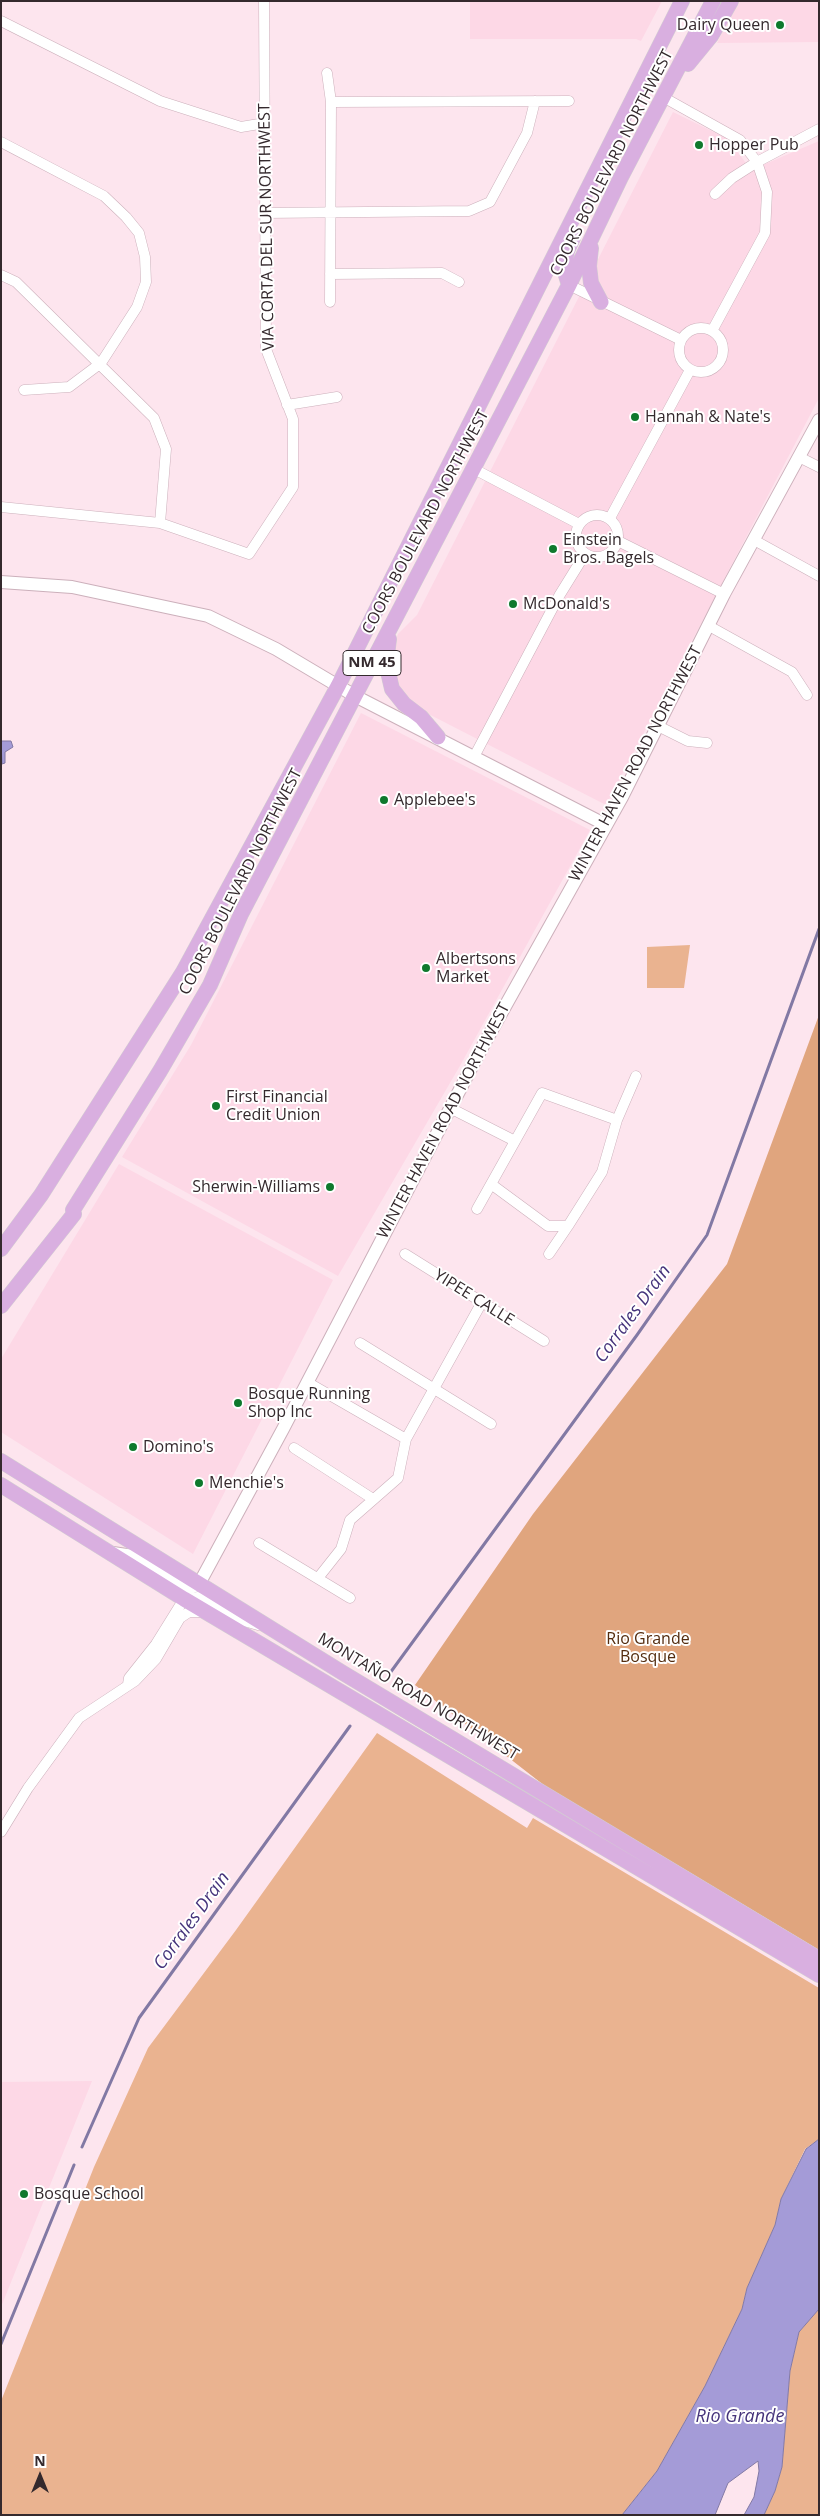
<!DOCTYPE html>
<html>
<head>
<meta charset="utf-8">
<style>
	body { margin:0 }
	#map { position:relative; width:820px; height:2516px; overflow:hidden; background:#fde5ee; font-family:"Open Sans",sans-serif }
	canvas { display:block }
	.frame { position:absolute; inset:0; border:2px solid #34292d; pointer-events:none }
	.north { position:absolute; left:15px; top:2451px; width:50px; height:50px; -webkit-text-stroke:4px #fff; paint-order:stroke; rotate:0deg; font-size:14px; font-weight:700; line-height:20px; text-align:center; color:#34292d }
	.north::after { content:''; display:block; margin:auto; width:18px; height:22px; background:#34292d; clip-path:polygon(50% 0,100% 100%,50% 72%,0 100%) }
</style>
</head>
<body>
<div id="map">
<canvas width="820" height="2516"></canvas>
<div class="frame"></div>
<div class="north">N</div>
</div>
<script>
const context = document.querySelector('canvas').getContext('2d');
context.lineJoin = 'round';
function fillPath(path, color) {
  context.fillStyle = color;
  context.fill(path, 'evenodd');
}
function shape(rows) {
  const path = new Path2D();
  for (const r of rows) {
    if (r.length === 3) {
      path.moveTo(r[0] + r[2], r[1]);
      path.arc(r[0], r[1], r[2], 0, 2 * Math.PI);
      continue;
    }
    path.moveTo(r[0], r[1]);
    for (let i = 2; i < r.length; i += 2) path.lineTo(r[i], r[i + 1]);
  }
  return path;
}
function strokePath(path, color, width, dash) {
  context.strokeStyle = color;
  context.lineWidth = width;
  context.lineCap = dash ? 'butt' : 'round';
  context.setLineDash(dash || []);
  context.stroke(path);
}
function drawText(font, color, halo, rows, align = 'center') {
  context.font = font + ' "Open Sans",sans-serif';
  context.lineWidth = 4;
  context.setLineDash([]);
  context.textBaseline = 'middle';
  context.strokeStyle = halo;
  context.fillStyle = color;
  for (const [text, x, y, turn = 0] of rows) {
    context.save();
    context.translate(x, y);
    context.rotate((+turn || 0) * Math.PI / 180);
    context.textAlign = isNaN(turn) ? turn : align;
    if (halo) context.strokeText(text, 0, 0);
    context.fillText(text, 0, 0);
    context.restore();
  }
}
fillPath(shape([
	[470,1,662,1,641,41,636,39,470,39],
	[738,1,819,1,819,42,717,43],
	[673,112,728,139,751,170,819,141,819,398,606,805,409,704,400,693,391,652,398,634,417,615],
	[361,713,590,830,461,1064,338,1276,122,1157,191,1045],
	[119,1164,333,1280,193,1554,1,1432,1,1359],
	[92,2081,1,2307,1,2082]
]), '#fdd8e6');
fillPath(shape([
	[690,945,684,988,647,988,647,947],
	[377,1733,527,1828,533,1818,819,1988,819,2139,805,2149,781,2199,775,2225,747,2288,742,2309,705,2386,657,2471,622,2515,1,2515,1,2401,94,2167,148,2048,236,1930],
	[819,2309,819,2515,764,2515,775,2491,782,2467,790,2371,799,2332]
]), '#eab390');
fillPath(shape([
	[819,1015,819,1950,545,1786,415,1685,533,1514,727,1264]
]), '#e0a57e');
const water = shape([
	[1,741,11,741,13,747,5,752,5,763,2,764,1,741],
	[819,2139,819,2309,799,2332,790,2371,782,2467,775,2491,764,2515,744,2515,754,2497,759,2471,758,2461,728,2483,715,2515,622,2515,657,2471,705,2386,742,2309,747,2288,775,2225,781,2199,806,2149,819,2139]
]);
fillPath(water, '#a49bd7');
strokePath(water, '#8279a4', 1);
strokePath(shape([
	[390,1673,637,1335,707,1235,819,929],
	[82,2147,139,2018,350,1726],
	[1,2344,74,2165]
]), '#8279a4', 3);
const minor = shape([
	[1,21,160,101,241,127,265,123],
	[327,73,331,102,330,302],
	[663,97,740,140,757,162,767,192,765,233,712,331],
	[331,102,569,101],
	[1,142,104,196,126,217,139,233,145,257,146,282,137,307,101,363,69,387,24,390],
	[715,194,732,178,757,162,819,129],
	[264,213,469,211,490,202,527,133,535,101],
	[330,274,442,273,459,282],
	[1,275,16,282,154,418,166,449,160,523],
	[569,285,681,340],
	[701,350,22],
	[287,405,337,397],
	[799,457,819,467],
	[474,469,579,524],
	[1,507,160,523,249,554,293,487,293,419,266,349,264,1],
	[597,536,21],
	[610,518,690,370],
	[754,540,819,576],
	[618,541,724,594],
	[709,626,792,672,807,695],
	[658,726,688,741,707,743],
	[475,755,559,596,585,554],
	[452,1109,515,1141],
	[617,1120,636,1076],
	[477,1209,542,1093,617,1120,602,1172,568,1226,548,1226,491,1184],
	[405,1254,544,1341],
	[549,1254,568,1226],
	[360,1343,491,1424],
	[307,1382,406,1439],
	[294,1448,373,1499],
	[259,1543,350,1598],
	[318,1578,341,1549,350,1520,398,1478,406,1439,482,1302],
	[128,1684,129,1678,156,1644,184,1599,198,1597,244,1621,258,1625],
	[1,1832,28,1788,79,1718,135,1681,156,1659,180,1618,189,1612,203,1612]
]);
const tertiary = shape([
	[1,582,72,587,208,616,276,649,355,696,606,825],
	[113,1553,133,1556,188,1589,199,1584,283,1429,479,1053,622,797,724,594,819,420]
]);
const primary = shape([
	[688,64,711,36,731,1],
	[591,248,589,266,591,283,601,302],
	[569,285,564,269,567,251,573,238],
	[389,639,386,663,392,689,404,704,421,717,438,737],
	[1,1249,41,1195,183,972,338,686,682,1],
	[1,1306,74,1214,73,1210,160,1071,210,985,241,914,569,285,621,177,713,1],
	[1,1461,343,1673,819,1959],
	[1,1485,184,1599,819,1975]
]);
strokePath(minor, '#ccb0bb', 11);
strokePath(tertiary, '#ccb0bb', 14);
strokePath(primary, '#d2d0d1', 16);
strokePath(minor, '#fff', 10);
strokePath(tertiary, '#fff', 12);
strokePath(primary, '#d9afe0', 15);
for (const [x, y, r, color] of [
	[780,25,5,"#0f792d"],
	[699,145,5,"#0f792d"],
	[635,417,5,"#0f792d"],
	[553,549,5,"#0f792d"],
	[513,604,5,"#0f792d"],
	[384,800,5,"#0f792d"],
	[426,968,5,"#0f792d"],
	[216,1106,5,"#0f792d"],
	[330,1187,5,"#0f792d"],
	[238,1403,5,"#0f792d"],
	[133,1447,5,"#0f792d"],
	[199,1483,5,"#0f792d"],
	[24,2194,5,"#0f792d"]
]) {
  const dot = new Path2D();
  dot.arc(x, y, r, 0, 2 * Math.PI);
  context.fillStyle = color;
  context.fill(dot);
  strokePath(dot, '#fff', 2);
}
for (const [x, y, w] of [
	[372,663,58]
]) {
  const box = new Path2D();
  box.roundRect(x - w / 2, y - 12.5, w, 25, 4);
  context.fillStyle = '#fff';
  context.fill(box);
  strokePath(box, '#34292d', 1);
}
drawText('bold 15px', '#34292d', null, [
	["NM 45",372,663]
]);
drawText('16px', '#34292d', '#fff', [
	["Dairy Queen",770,25,"right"],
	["Hopper Pub",709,145],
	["Hannah & Nate's",645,417],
	["Einstein",563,540],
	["Bros. Bagels",563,558],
	["McDonald's",523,604],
	["Applebee's",394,800],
	["Albertsons",436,959],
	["Market",436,977],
	["First Financial",226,1097],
	["Credit Union",226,1115],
	["Sherwin-Williams",320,1187,"right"],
	["Bosque Running",248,1394],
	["Shop Inc",248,1412],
	["Domino's",143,1447],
	["Menchie's",209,1483],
	["Bosque School",34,2194]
], 'left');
drawText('16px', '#34292d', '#fff', [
	["COORS BOULEVARD NORTHWEST",612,163,-63],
	["VIA CORTA DEL SUR NORTHWEST",267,227,-91],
	["COORS BOULEVARD NORTHWEST",426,522,-62],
	["WINTER HAVEN ROAD NORTHWEST",636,764,-62],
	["COORS BOULEVARD NORTHWEST",241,882,-63],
	["WINTER HAVEN ROAD NORTHWEST",444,1121,-62],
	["YIPEE CALLE",474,1298,32],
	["MONTAÑO ROAD NORTHWEST",418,1697,31]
]);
drawText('16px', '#532c0f', '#fff', [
	["Rio Grande",648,1639],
	["Bosque",648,1657]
]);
drawText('italic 18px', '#45337b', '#fff', [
	["Corrales Drain",633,1314,-54],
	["Corrales Drain",192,1921,-54],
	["Rio Grande",740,2417]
]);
</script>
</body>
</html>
